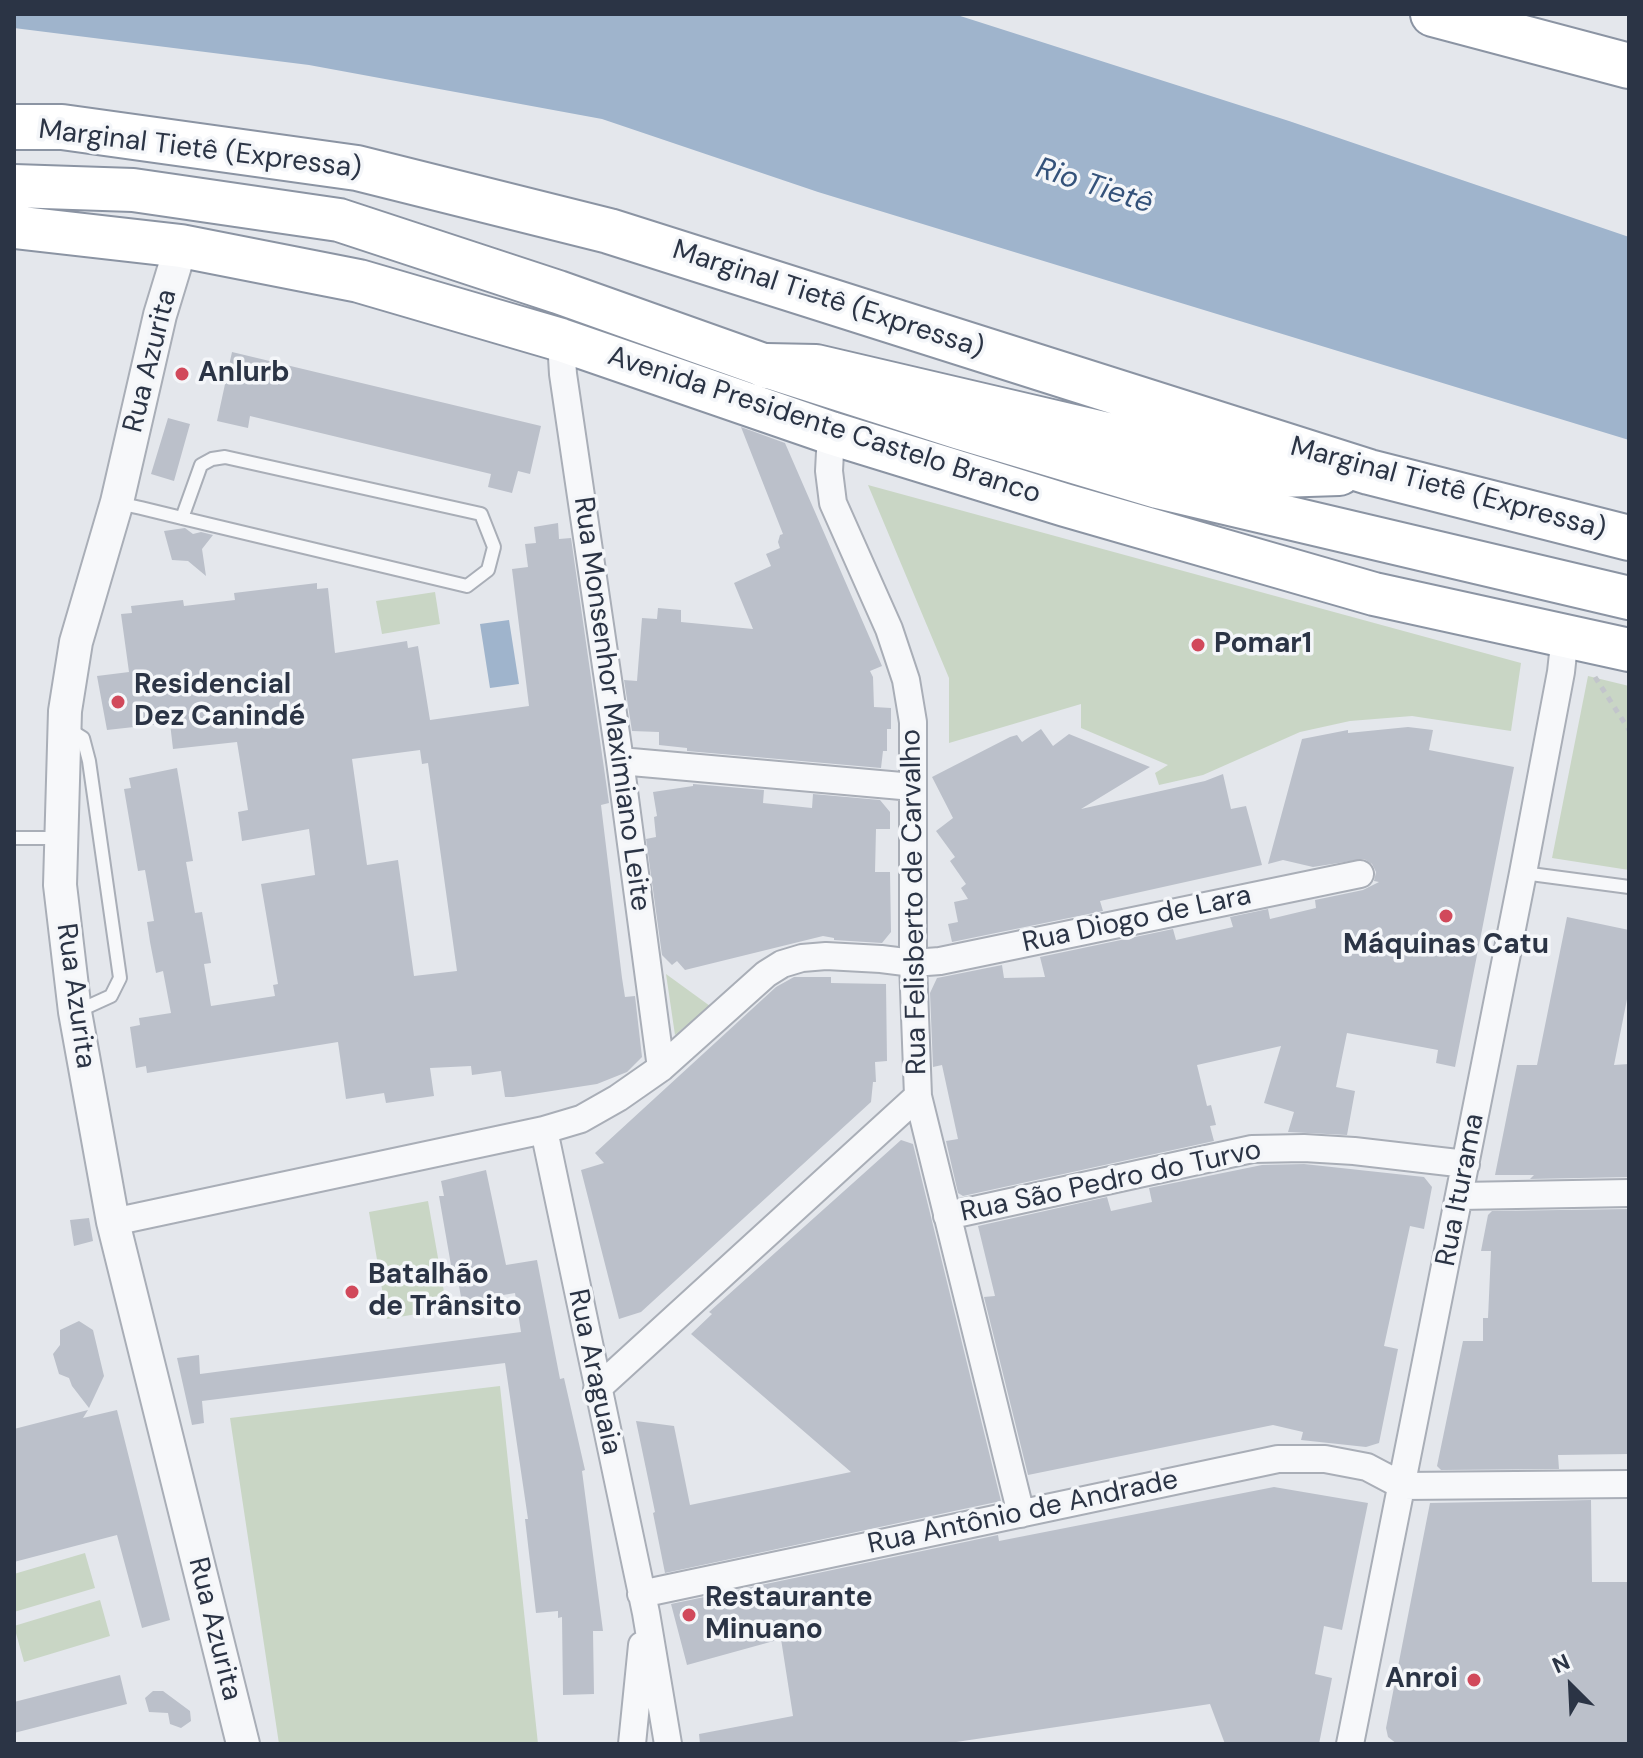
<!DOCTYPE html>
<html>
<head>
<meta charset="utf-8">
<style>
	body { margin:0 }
	#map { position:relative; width:1643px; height:1758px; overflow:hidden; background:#e4e7ec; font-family:"DM Sans",sans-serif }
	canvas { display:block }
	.frame { position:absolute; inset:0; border:16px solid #2b3445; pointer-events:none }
	.north { position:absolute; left:1531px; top:1646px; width:80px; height:80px; -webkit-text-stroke:6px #f4f6f9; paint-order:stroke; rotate:336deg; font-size:22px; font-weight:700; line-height:32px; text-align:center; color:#2b3445 }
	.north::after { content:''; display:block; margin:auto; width:28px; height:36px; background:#2b3445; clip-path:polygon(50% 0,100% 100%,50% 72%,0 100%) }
</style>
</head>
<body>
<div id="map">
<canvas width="1643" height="1758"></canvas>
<div class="frame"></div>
<div class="north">N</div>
</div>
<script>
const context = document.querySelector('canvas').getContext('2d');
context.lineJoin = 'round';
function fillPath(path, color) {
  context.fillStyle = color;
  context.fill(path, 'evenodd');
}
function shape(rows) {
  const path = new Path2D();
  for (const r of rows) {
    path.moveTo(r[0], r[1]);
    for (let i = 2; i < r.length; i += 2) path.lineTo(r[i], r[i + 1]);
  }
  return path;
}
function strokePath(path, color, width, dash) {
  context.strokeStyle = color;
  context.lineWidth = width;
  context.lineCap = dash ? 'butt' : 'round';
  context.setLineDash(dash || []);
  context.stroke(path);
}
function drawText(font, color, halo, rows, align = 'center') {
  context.font = font + ' "DM Sans",sans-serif';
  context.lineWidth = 7;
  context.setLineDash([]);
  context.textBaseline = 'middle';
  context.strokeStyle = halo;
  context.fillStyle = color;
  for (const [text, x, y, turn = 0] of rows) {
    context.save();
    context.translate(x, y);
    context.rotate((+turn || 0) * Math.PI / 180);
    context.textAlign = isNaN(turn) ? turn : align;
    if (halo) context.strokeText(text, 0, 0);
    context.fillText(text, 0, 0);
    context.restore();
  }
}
fillPath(shape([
	[868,485,1521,663,1511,731,1412,716,1350,721,1300,732,1203,775,1159,785,1155,773,1168,765,1081,728,1081,704,949,743,949,678],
	[435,592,440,624,382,634,376,601],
	[1588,676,1629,686,1629,870,1552,858],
	[666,974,710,1006,675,1035],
	[428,1201,447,1309,387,1319,369,1212],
	[500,1386,538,1744,279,1744,230,1418],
	[85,1553,95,1588,14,1612,14,1574],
	[100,1600,110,1636,24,1662,14,1626]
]), '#c9d6c5');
fillPath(shape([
	[14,14,954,14,1289,121,1629,237,1629,440,818,192,602,119,309,65,14,28],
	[509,620,519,684,490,688,480,624]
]), '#9fb4cc');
fillPath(shape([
	[232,352,541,426,530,474,518,471,512,493,488,487,491,474,250,416,248,428,217,421],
	[168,418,190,424,174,481,151,474],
	[741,427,785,443,882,666,870,671,873,677,874,707,891,708,891,729,887,729,887,751,883,751,881,768,687,751,687,748,659,745,659,732,632,731,624,680,637,681,642,618,657,619,658,608,681,610,681,622,753,629,734,583,771,566,766,554,780,548,778,542,780,535,783,534],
	[558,523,559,539,571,538,609,803,601,805,622,978,625,997,635,996,642,1057,627,1072,597,1084,513,1097,505,1097,501,1071,472,1075,471,1066,430,1068,434,1096,386,1103,384,1093,346,1099,338,1042,147,1073,146,1066,136,1068,130,1027,140,1025,139,1018,171,1013,163,971,156,973,150,942,147,922,154,921,145,870,138,871,124,789,131,788,129,778,177,768,193,861,186,862,195,913,202,912,211,963,204,964,211,1006,275,996,273,985,278,984,261,884,315,875,309,829,242,841,238,812,248,810,237,742,173,749,170,723,107,730,97,676,129,672,121,614,132,613,131,606,183,600,184,606,235,600,234,593,317,583,317,589,328,588,335,653,407,641,408,648,418,646,430,720,529,706,512,569,528,567,525,544,536,543,534,527],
	[420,750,422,764,428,763,457,971,414,976,398,860,367,865,352,759],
	[185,528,193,534,201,532,213,535,202,549,206,576,188,561,172,560,164,531],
	[1408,727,1433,730,1429,750,1514,767,1455,1067,1436,1063,1438,1050,1347,1033,1336,1087,1355,1091,1347,1135,1288,1132,1294,1112,1264,1103,1281,1046,1197,1065,1207,1106,1211,1105,1216,1125,1210,1126,1214,1141,963,1196,958,1193,946,1141,958,1139,942,1065,933,1067,930,993,937,978,1002,965,1004,978,1045,977,1040,957,1173,929,1176,940,1233,927,1230,917,1268,909,1270,919,1316,908,1315,900,1363,890,1379,882,1374,881,1376,872,1372,864,1364,859,1313,867,1283,860,1268,864,1302,739,1348,730,1348,733],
	[1041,729,1053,746,1069,734,1150,767,1081,809,1205,781,1223,774,1231,809,1246,806,1262,865,1100,901,1103,911,952,942,948,924,958,922,954,902,968,899,961,888,966,884,950,861,955,857,936,831,953,818,932,777,1010,737,1017,735,1022,742],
	[693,784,764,790,763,803,812,808,813,794,880,800,890,812,890,829,876,829,875,872,890,872,891,932,882,943,834,940,834,938,823,936,685,970,677,961,672,965,662,955,646,839,656,837,654,817,657,816,653,792,693,786],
	[1567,917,1629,930,1629,989,1614,1065,1629,1064,1629,1177,1530,1179,1534,1175,1495,1175,1517,1065,1537,1065],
	[794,977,831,977,831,983,886,984,887,1061,875,1062,876,1082,873,1082,871,1102,641,1312,619,1319,581,1170,604,1163,595,1153,776,987],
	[901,1140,913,1144,1001,1501,665,1573,653,1513,655,1512,636,1421,674,1426,690,1505,851,1472,691,1334,712,1314,709,1312],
	[1304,1164,1424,1177,1432,1187,1424,1229,1410,1226,1384,1346,1398,1349,1379,1443,1366,1447,1301,1440,1303,1432,1273,1425,1028,1475,984,1297,995,1296,978,1226,1107,1197,1111,1211,1152,1202,1149,1188,1262,1165],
	[486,1170,506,1265,537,1260,560,1379,564,1378,585,1470,582,1471,603,1631,593,1631,594,1694,563,1695,562,1617,558,1618,558,1611,536,1613,525,1519,528,1519,505,1363,202,1401,204,1423,192,1425,177,1358,199,1355,200,1374,521,1332,515,1293,462,1302,456,1270,452,1271,439,1196,444,1196,441,1181],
	[1629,1209,1629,1454,1558,1455,1559,1469,1441,1470,1437,1466,1463,1341,1483,1341,1483,1318,1488,1318,1491,1251,1481,1251,1488,1215,1492,1211],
	[89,1218,93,1241,74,1246,70,1220],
	[79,1321,93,1330,104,1376,89,1408,72,1386,69,1378,59,1374,53,1354,60,1345,60,1330],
	[88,1410,83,1418,117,1410,170,1620,142,1628,117,1535,14,1562,14,1429],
	[1274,1487,1368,1503,1342,1630,1324,1626,1315,1674,1332,1678,1319,1744,1225,1744,1210,1704,943,1744,700,1744,699,1734,793,1716,781,1639,687,1665,671,1604,998,1535,999,1541],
	[1591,1500,1592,1582,1629,1582,1629,1744,1397,1744,1388,1737,1386,1728,1430,1503],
	[120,1675,127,1704,14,1733,14,1702],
	[153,1691,163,1691,190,1711,191,1721,181,1728,170,1724,168,1713,149,1712,145,1698]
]), '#bbc0ca');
const service = shape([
	[118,503,141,508,182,518,467,586,488,570,494,547,481,514,225,457,212,459,201,465,182,518],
	[67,728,83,738,89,761,120,978,111,996,78,1011],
	[14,838,59,838],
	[1523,873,1629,887]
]);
const minor = shape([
	[561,340,563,374,620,761,661,1068],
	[831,433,829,471,833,503,889,629,906,680,913,722,913,963,918,1096,1021,1514],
	[620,761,913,787],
	[544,1130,646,1613,668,1744],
	[1460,1196,1629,1193],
	[947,1216,1252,1149,1304,1148,1354,1151,1466,1164],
	[113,1222,544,1130,581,1119,618,1098,661,1068,766,974,782,964,802,958,826,956,881,959,913,963,940,961,1360,874],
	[597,1389,918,1096],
	[641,1594,1278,1459,1325,1459,1367,1467,1403,1486,1629,1484],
	[632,1744,642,1645],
	[1350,1744,1523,873,1561,672,1565,635]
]);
const tertiary = shape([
	[181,246,160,315,117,502,76,642,65,711,60,885,75,1012,113,1222,243,1744]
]);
const trunk = shape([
	[14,186,133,190,339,220,558,292,766,366,960,428,1158,487,1629,598],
	[14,227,181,246,359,281,561,340,831,433,1065,505,1374,594,1629,650]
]);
const motorway = shape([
	[1433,14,1629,66],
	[14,127,62,127,357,168,609,231,1369,472,1629,538],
	[766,366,816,367,1278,475,1339,473]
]);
strokePath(service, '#a9aeb7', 16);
strokePath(minor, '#a9aeb7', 30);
strokePath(tertiary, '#a9aeb7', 36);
strokePath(trunk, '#8b94a3', 46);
strokePath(motorway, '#8b94a3', 48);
strokePath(shape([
	[1595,677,1629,730]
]), '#c2c5cb', 5, [6, 6]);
strokePath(service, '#f7f8fa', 12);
strokePath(minor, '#f7f8fa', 26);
strokePath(tertiary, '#f7f8fa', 32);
strokePath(trunk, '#fff', 42);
strokePath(motorway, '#fff', 44);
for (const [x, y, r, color] of [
	[182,374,8,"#d1495b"],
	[1198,645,8,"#d1495b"],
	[118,702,8,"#d1495b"],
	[1446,916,8,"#d1495b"],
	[352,1292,8,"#d1495b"],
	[689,1615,8,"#d1495b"],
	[1474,1680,8,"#d1495b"]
]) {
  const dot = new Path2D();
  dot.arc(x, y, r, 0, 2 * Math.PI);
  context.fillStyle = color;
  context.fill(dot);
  strokePath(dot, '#f4f6f9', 3);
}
drawText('28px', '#2b3445', '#f4f6f9', [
	["Marginal Tietê (Expressa)",200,150,7],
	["Marginal Tietê (Expressa)",828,300,18],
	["Rua Azurita",151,361,-76],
	["Avenida Presidente Castelo Branco",824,426,18],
	["Marginal Tietê (Expressa)",1448,489,15],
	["Rua Monsenhor Maximiano Leite",611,704,82],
	["Rua Felisberto de Carvalho",915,902,-91],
	["Rua Diogo de Lara",1137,920,-12],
	["Rua Azurita",75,996,82],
	["Rua São Pedro do Turvo",1111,1182,-12],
	["Rua Iturama",1461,1190,-79],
	["Rua Araguaia",594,1372,78],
	["Rua Antônio de Andrade",1023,1513,-12],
	["Rua Azurita",214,1629,76]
]);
drawText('bold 28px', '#2b3445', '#f4f6f9', [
	["Anlurb",198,374],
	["Pomar1",1214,645],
	["Residencial",134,686],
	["Dez Canindé",134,718],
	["Máquinas Catu",1446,946,"center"],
	["Batalhão",368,1276],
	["de Trânsito",368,1308],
	["Restaurante",705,1599],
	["Minuano",705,1631],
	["Anroi",1458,1680,"right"]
], 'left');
drawText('italic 30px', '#34527a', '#f4f6f9', [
	["Rio Tietê",1094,187,18]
]);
</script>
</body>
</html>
